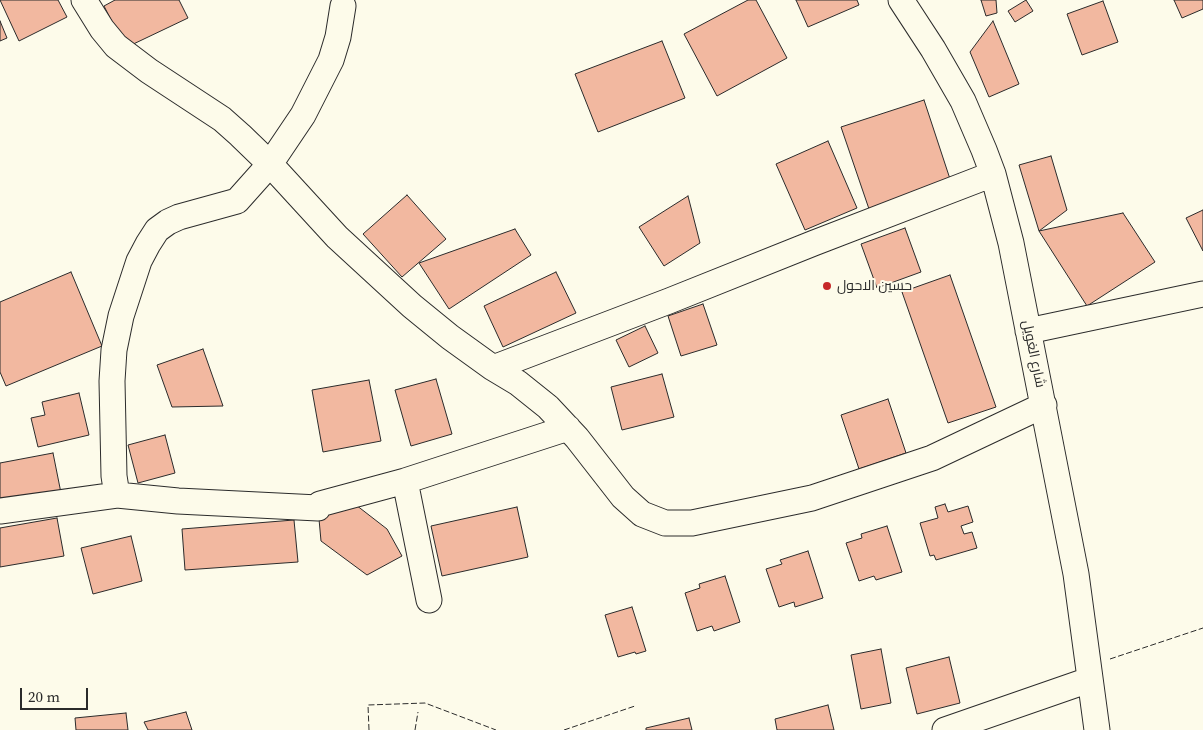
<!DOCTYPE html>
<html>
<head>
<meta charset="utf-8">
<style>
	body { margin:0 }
	#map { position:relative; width:1203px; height:730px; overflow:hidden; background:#fdfbea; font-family:"Source Serif 4",serif }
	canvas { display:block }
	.scale { position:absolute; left:20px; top:688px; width:68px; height:22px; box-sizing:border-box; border:2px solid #2b2b2b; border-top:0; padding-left:6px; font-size:15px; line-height:18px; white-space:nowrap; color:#2b2b2b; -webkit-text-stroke:4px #fdfbea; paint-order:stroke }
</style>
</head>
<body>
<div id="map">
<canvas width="1203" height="730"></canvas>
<div class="scale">20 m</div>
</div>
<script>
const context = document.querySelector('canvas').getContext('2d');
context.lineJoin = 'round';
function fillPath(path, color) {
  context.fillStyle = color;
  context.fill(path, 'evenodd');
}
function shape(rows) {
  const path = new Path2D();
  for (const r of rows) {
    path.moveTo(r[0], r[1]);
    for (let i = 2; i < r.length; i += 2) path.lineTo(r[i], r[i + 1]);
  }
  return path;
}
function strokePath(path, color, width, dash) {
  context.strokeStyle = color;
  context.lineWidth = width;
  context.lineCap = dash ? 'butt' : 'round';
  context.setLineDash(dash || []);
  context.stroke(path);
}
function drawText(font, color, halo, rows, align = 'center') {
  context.font = font + ' "Source Serif 4",Cairo,serif';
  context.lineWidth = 4;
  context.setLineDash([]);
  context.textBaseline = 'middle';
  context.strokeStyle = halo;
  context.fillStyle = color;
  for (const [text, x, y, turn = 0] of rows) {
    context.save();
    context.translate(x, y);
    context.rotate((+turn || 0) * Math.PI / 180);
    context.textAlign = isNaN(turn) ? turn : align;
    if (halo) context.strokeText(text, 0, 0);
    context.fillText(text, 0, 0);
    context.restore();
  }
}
const building = shape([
	[0,0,58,0,67,17,19,41,0,0],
	[115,0,179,0,188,18,125,48,104,6,115,0],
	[748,0,756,0,787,58,717,96,684,34,748,0],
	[796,0,857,0,859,5,808,27,796,0],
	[981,0,996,0,997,13,986,16,981,0],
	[1026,0,1033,11,1015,22,1008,11,1026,0],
	[1174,0,1203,0,1203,9,1182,18,1174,0],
	[1103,1,1118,42,1082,55,1067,14,1103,1],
	[0,21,7,38,0,41,0,21],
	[993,21,1019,84,989,97,970,52,993,21],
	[662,41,685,98,598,132,575,74,662,41],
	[924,100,951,182,869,209,841,127,924,100],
	[828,141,857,208,805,230,776,164,828,141],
	[1051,156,1067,210,1039,231,1019,165,1051,156],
	[407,195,446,239,402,277,363,234,407,195],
	[688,196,700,243,664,266,639,227,688,196],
	[1203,210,1203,251,1186,218,1203,210],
	[1123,213,1155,262,1087,306,1039,231,1123,213],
	[905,228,921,272,877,288,861,244,905,228],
	[515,229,531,255,449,309,419,263,515,229],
	[71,272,102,346,6,386,0,372,0,302,71,272],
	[556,272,576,313,503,347,484,306,556,272],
	[950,275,996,407,948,423,902,292,950,275],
	[703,304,717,345,681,356,668,316,703,304],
	[645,326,658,353,629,367,616,340,645,326],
	[203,349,223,406,172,407,157,365,203,349],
	[662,374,674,417,622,430,611,387,662,374],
	[436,379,452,434,411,446,395,390,436,379],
	[369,380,381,441,323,452,312,390,369,380],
	[79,393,89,435,38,447,31,418,45,415,42,402,79,393],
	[888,399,906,453,859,469,841,415,888,399],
	[165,435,175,473,138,483,128,445,165,435],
	[53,453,61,493,0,502,0,463,53,453],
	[945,504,948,512,968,506,973,522,961,526,964,534,972,532,977,548,936,560,934,555,930,556,920,523,938,518,935,507,945,504],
	[356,505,387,529,402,556,367,575,321,541,318,508,356,505],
	[517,507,528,557,442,576,431,526,517,507],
	[57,518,64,556,0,567,0,528,57,518],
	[294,520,298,562,185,570,182,529,294,520],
	[887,526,902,572,876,580,874,576,859,581,846,543,862,538,861,534,887,526],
	[131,536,142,581,93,594,81,548,131,536],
	[808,551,823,598,795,607,794,602,779,607,766,569,782,564,780,560,808,551],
	[725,576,740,622,714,631,712,626,697,631,685,593,700,588,699,584,725,576],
	[632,607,646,651,636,654,635,652,618,657,605,615,632,607],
	[881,649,891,703,861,709,851,655,881,649],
	[949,657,960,703,917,714,906,668,949,657],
	[828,705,834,730,777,730,775,719,828,705],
	[186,712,192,730,148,730,144,722,186,712],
	[126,713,128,730,76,730,75,718,126,713],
	[689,718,692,730,646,730,646,728,689,718]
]);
fillPath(building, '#f2b8a0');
strokePath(building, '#2b2b2b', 1);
const minor = shape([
	[84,0,102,29,116,46,149,71,222,119,240,135,270,164,337,237,412,306,450,337,493,368,518,383,548,407,577,438,623,497,642,514,665,523,692,523,812,498,932,458,1044,405],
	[901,0,933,49,963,101,984,150,993,174,1011,243,1076,574,1097,730],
	[1028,331,1203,294],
	[493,368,669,301,814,243,993,174],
	[405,481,429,600],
	[117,495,114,476,112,381,114,350,121,316,139,261,148,244,157,230,168,222,179,217,237,201,270,164,303,115,331,60,338,37,343,6],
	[0,511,117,495,178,501,318,508,320,504,405,481,568,428],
	[945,730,1089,680]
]);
strokePath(minor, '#2b2b2b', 27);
strokePath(minor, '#fdfbea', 25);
strokePath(shape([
	[1110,659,1203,628],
	[369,730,368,705,425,703,496,730],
	[415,730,418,712],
	[564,730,635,706]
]), '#2b2b2b', 1, [6, 2.5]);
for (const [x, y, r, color] of [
	[827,286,5,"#c62828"]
]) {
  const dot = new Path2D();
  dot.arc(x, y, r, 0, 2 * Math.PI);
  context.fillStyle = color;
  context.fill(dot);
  strokePath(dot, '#fdfbea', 2);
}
drawText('14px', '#2b2b2b', '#fdfbea', [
	["حسين الاحول",837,286]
], 'left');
drawText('14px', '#2b2b2b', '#fdfbea', [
	["شارع الغويل",1033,354,78]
]);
</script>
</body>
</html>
